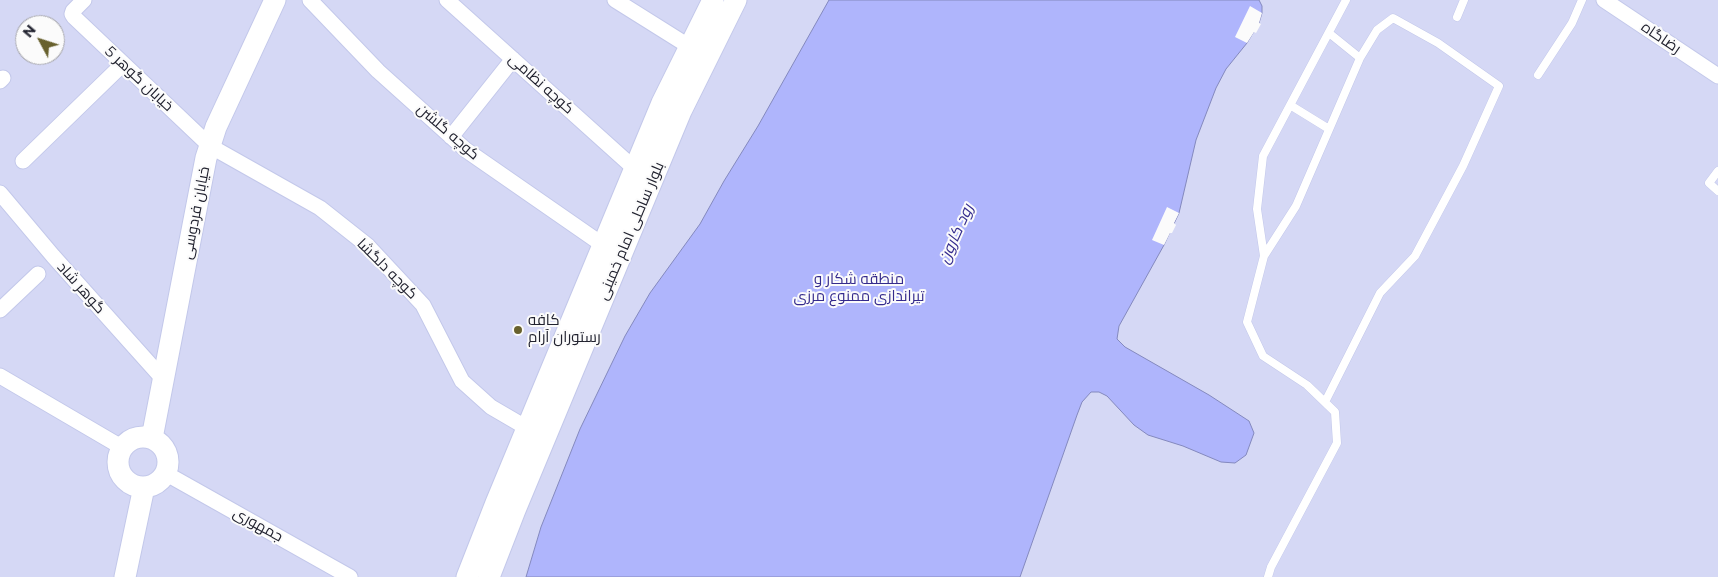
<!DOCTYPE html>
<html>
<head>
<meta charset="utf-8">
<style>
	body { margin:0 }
	#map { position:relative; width:1718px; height:577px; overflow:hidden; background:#fbfbfb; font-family:Montserrat,sans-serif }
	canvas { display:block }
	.north { position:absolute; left:15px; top:15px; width:50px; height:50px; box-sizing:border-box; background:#fbfbfb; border:1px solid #a4a4a9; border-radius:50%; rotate:310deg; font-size:14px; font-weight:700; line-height:20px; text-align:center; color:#21222f }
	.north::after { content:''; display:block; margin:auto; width:18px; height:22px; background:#68612e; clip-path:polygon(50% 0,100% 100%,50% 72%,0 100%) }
</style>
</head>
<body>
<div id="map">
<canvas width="1718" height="577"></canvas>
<div class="north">N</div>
</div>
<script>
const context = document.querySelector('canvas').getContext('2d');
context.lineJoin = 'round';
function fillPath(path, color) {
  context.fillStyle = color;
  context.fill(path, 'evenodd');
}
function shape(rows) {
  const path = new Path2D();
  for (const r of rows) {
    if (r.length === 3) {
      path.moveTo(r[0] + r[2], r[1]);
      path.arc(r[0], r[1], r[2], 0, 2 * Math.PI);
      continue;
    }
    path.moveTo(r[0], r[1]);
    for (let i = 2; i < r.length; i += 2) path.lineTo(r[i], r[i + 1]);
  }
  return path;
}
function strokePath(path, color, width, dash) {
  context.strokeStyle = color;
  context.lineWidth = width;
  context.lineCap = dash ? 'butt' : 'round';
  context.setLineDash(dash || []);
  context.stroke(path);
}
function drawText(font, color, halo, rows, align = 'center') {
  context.font = font + ' Montserrat,Cairo,sans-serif';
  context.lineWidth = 4;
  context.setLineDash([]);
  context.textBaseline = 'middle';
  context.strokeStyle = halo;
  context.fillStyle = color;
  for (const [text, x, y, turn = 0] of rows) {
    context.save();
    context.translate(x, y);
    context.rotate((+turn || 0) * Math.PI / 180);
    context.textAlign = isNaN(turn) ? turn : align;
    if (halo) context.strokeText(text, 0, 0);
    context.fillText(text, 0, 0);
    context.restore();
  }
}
fillPath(shape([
	[0,0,1718,0,1718,577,0,577],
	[25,25,55,25,55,55,25,55]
]), '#d5d8f5');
const water = shape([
	[829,0,1259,0,1262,6,1262,13,1259,23,1247,43,1226,69,1216,88,1196,140,1179,213,1164,245,1119,326,1117,339,1125,347,1209,395,1249,421,1254,433,1246,455,1235,463,1221,462,1183,446,1148,435,1134,425,1107,396,1099,392,1091,392,1082,402,1077,415,1020,577,526,577,541,527,580,429,625,336,650,293,700,224,724,181,758,126,829,0]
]);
fillPath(water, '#afb5fc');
strokePath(water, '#8489be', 1);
fillPath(shape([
	[1250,6,1262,13,1259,23,1261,24,1256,33,1254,32,1247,43,1235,37],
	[1167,207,1179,213,1174,223,1176,225,1172,233,1170,233,1164,245,1152,240]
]), '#fbfbfb');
const service = shape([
	[1457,17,1464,0],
	[1538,75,1572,23,1582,0],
	[1290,105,1329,129],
	[1718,171,1709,183,1718,191],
	[1264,256,1296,206,1360,58,1329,33],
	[1325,402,1380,293,1415,256,1463,166,1499,86,1438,43,1393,18,1377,30,1360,58],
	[1268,577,1271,567,1337,443,1335,412,1307,385,1263,356,1247,322,1264,256,1257,209,1263,156,1346,0]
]);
const minor = shape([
	[84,0,73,11,72,14,74,17,210,146,320,208,368,246,423,305,462,381,491,407,527,428],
	[310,0,378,71,466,150,603,245],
	[447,0,635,169],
	[615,0,690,47],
	[1604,0,1718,76],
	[0,81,3,78],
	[451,137,513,59],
	[23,161,123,64],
	[0,193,53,256,164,380],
	[0,310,38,274],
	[0,376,123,448],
	[165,473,350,577]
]);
const secondary = shape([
	[143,462,25],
	[152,438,206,158,216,127,275,0],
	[125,577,144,487],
	[467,577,496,503,662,103,713,0],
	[489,577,515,510,681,111,736,0]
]);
strokePath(service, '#c3c8ea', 9);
strokePath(minor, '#c3c8ea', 17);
strokePath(secondary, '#c3c8ea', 23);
strokePath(service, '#fff', 8);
strokePath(minor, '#fff', 15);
strokePath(secondary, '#fff', 21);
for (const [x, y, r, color] of [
	[518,330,5,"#68612e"]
]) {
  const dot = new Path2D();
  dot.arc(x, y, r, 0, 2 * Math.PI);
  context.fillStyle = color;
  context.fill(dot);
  strokePath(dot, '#fbfbfb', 2);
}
drawText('15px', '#21222f', '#fbfbfb', [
	["رضاگاه",1661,38,34],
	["خیابان گوهر 5",139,79,43],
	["کوچه نظامی",541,84,42],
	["کوچه گلشن",448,132,41],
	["خیابان فردوسی",196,213,-79],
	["بلوار ساحلی امام خمینی",631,231,-67],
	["کوچه دلگشا",387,269,45],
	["گوهر شاد",81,288,48],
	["جمهوری",258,525,29]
]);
drawText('15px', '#342a8c', '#fbfbfb', [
	["منطقه شکار و",859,280],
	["تیراندازی ممنوع مرزی",859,297]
]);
drawText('15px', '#21222f', '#fbfbfb', [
	["کافه",528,321],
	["رستوران آرام",528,338]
], 'left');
drawText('italic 16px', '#352c8e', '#fbfbfb', [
	["رود کارون",956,234,-66]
]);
</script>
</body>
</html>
